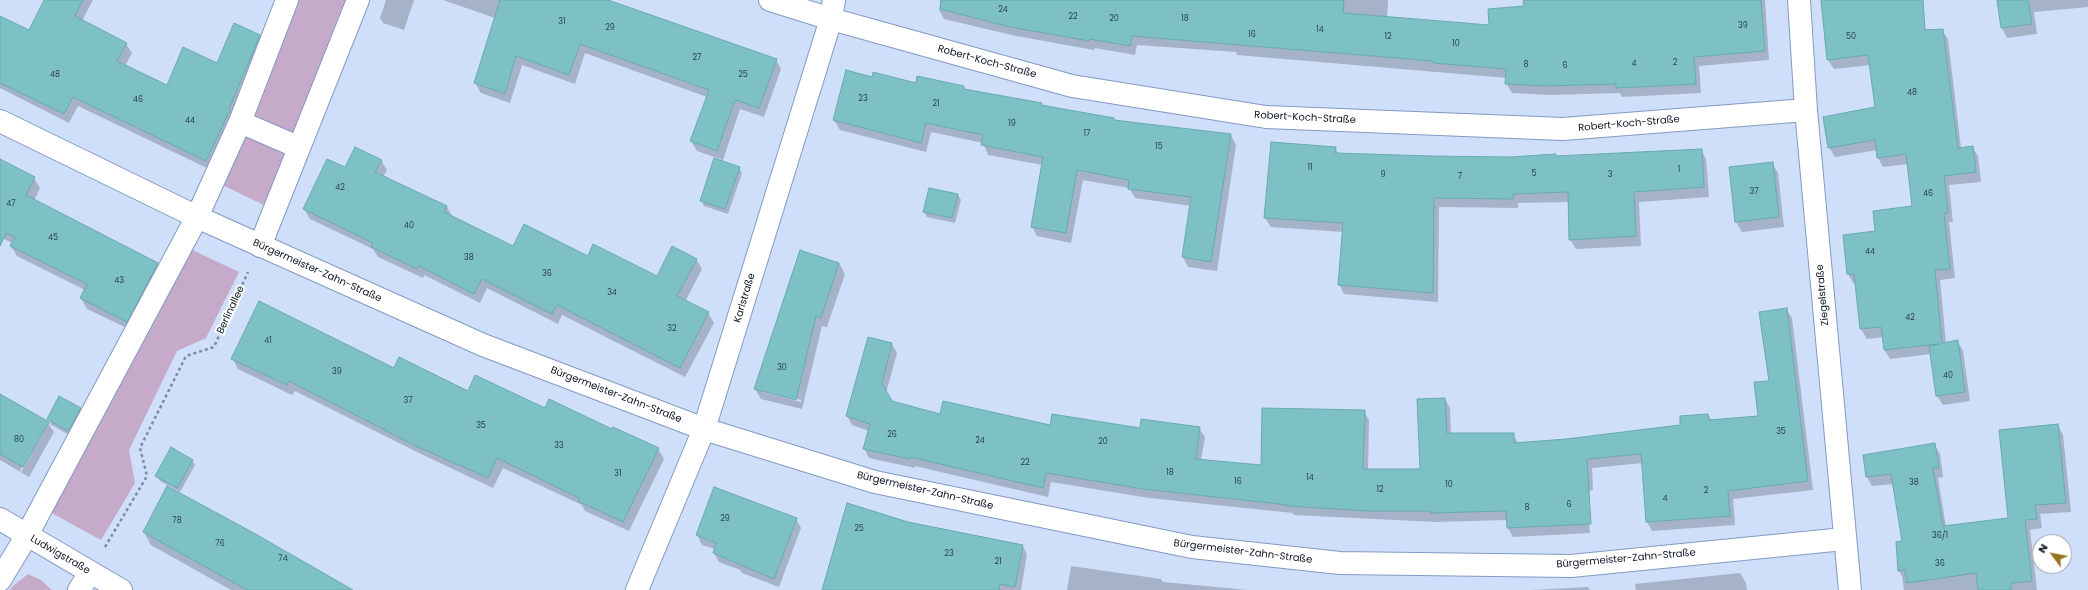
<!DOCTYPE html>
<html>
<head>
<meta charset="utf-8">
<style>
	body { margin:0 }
	#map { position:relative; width:2088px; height:590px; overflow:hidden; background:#cfdffa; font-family:Poppins,sans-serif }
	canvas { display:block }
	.north { position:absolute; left:2032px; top:534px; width:40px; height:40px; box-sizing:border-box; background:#fff; border:1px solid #9da1a7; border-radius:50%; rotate:302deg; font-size:11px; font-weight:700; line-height:16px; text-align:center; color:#0b1423 }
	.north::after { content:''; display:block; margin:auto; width:14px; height:18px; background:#9a731f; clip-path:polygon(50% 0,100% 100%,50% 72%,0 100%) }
</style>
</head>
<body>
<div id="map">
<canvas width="2088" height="590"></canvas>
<div class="north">N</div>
</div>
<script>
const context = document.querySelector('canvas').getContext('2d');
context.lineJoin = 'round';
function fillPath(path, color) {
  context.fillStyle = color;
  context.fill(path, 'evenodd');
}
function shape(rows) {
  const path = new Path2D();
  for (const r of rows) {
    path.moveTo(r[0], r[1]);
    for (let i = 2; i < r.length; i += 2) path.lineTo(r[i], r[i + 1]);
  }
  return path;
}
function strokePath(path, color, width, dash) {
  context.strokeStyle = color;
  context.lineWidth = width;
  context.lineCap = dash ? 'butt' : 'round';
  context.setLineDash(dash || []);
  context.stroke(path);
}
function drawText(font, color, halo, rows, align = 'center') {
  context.font = font + ' Poppins,sans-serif';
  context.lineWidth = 4;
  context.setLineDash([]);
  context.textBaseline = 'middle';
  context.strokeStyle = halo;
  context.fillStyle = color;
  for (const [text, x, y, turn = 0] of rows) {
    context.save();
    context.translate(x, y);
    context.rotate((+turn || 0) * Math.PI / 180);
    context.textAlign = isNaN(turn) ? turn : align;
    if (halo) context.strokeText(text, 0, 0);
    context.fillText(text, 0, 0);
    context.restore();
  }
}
fillPath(shape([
	[294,0,347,0,264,205,220,184],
	[188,248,239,272,206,338,177,351,129,450,135,483,101,540,48,511],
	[28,574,41,580,52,590,10,590,13,586]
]), '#c5aac9');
fillPath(shape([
	[45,0,93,0,82,21,126,44,132,53,125,66,167,86,218,64,259,36,265,45,211,170,78,106,69,123,0,88,0,17,29,31],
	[386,0,414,0,404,30,383,23,380,18],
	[443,0,607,0,776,60,781,69,764,117,740,109,723,160,697,151,691,141,707,97,585,53,575,84,522,65,510,103,481,93,475,83,495,18],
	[938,0,1388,0,1387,18,1490,26,1525,7,1524,0,1765,0,1769,60,1699,66,1701,93,1622,97,1620,93,1552,95,1512,93,1506,83,1507,78,1237,55,1236,52,1137,45,1135,55,1095,48,1094,50,1016,36,944,19,939,10,941,1],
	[1822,0,1886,0,1889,33,1942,30,1948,39,1961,148,1972,147,1978,156,1981,182,1949,185,1953,222,1949,222,1955,278,1940,280,1946,343,1957,341,1963,351,1970,401,1943,405,1937,396,1931,354,1890,359,1884,349,1883,337,1867,339,1861,329,1856,283,1854,284,1848,274,1844,236,1876,232,1913,207,1908,164,1883,167,1878,158,1877,150,1835,157,1829,147,1876,107,1871,65,1834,69,1828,60],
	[1998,0,2088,0,2088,7,2034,12,2037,34,2007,38,2002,28],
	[872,78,917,84,964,87,965,90,1041,104,1043,107,1115,122,1231,135,1236,145,1217,271,1188,267,1183,257,1191,206,1135,198,1129,188,1083,180,1071,243,1037,236,1032,227,1043,165,988,155,983,143,931,132,926,152,840,130,834,120],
	[1335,148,1339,154,1431,157,1556,157,1701,150,1706,159,1709,197,1639,202,1641,246,1576,249,1570,239,1569,202,1518,203,1518,208,1439,207,1438,302,1344,294,1339,284,1343,232,1271,227,1265,218],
	[0,160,34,178,40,188,34,201,157,264,163,274,133,331,87,309,81,298,85,290,17,256,11,246,12,243,0,237],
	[381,160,387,170,383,177,447,207,452,216,513,248,588,258,658,277,696,259,702,269,685,302,708,313,714,323,685,377,562,315,558,324,487,288,480,303,424,275,423,278,378,257,373,249,310,219,304,209,345,169],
	[1772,163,1778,173,1784,227,1742,232,1736,222],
	[739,168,742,173,728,214,704,206,701,200],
	[958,195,961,200,955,223,927,217,924,212],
	[839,263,845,274,827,327,822,326,802,409,761,399,755,389],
	[762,390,801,400,801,402,762,392],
	[1786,309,1792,318,1813,490,1733,499,1735,525,1652,531,1647,522,1643,463,1592,468,1593,490,1587,491,1590,533,1513,537,1508,528,1508,520,1436,522,1294,515,1293,513,1149,498,1051,482,1048,497,915,466,915,468,869,458,864,448,869,431,852,425,847,416,892,344,897,353,886,393,891,402,941,415,1051,426,1141,429,1199,428,1205,437,1201,460,1261,466,1364,411,1369,420,1368,470,1421,470,1445,399,1450,408,1451,434,1513,434,1518,443,1566,440,1681,426,1708,415,1712,421,1759,417,1770,382],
	[233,359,394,369,468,392,546,409,612,430,658,449,664,459,629,531,585,511,582,505,503,468,493,488,423,455,295,391,292,395,238,369],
	[8,400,51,424,48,419,80,409,83,414,71,436,48,423,54,432,29,477,0,460,0,401],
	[45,426,47,426,21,472,20,471],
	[2058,425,2063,435,2071,512,2040,514,2042,528,2030,530,2037,590,1904,590,1902,576,1899,571,1903,542,1893,484,1872,486,1867,477,1934,444,1940,454,1943,477,1938,478,1946,527,2009,519],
	[192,460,195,465,180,492,160,481,157,476],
	[796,519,801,528,779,587,742,573,740,570,719,562,714,553,715,549,702,545,697,535],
	[908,523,1022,545,1027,554,1021,590,823,590],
	[144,532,351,590,231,590,151,545],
	[1071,566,1161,579,1163,582,1248,590,1067,590],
	[1740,573,1746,583,1747,590,1636,590,1635,584],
	[1588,587,1590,590,1531,590]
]), '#0003');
const building = shape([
	[44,0,83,0,75,16,127,43,117,61,167,85,183,47,217,63,234,23,260,35,229,109,230,110,206,161,73,97,64,114,0,83,0,16,29,30,44,0],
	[500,0,608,0,777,59,759,108,735,100,717,151,690,141,709,90,580,44,569,75,516,56,505,94,474,83,500,0],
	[941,0,1344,0,1343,13,1489,25,1488,9,1524,6,1523,0,1761,0,1765,51,1694,57,1696,84,1616,88,1616,84,1546,86,1505,84,1506,69,1433,63,1433,61,1132,36,1130,46,1090,39,1089,41,1010,27,940,9,941,0],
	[1821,0,1923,0,1925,30,1943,29,1958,148,1973,146,1976,172,1944,176,1948,213,1944,213,1950,269,1935,270,1942,343,1958,340,1965,392,1936,396,1929,346,1939,344,1884,350,1881,327,1860,329,1854,274,1847,274,1843,235,1875,231,1873,211,1912,206,1906,154,1877,158,1875,140,1828,148,1823,117,1875,107,1868,55,1827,60,1821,0],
	[1997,0,2028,0,2032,24,2001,28,1997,0],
	[846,70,872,77,873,72,916,83,917,76,964,86,964,89,1042,103,1041,105,1114,118,1114,120,1231,134,1211,262,1182,257,1191,197,1128,189,1129,180,1077,170,1066,233,1031,227,1043,157,981,145,983,135,926,123,921,143,833,120,846,70],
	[1271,142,1336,147,1335,153,1431,156,1511,157,1556,154,1556,156,1702,149,1704,187,1634,192,1636,236,1569,240,1568,192,1513,194,1513,199,1434,198,1433,293,1338,285,1343,223,1264,218,1271,142],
	[355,147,382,160,375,172,447,206,444,212,513,246,524,224,588,256,593,244,657,276,672,246,697,259,677,296,709,312,680,368,557,305,552,314,482,279,474,294,419,266,417,269,371,247,373,243,303,209,327,159,345,167,355,147],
	[714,158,740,167,725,209,700,201,714,158],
	[0,159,35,177,26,195,158,263,127,322,80,298,87,284,10,246,15,237,6,233,0,246,0,159],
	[1773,162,1779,217,1735,222,1729,167,1773,162],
	[929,188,958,194,952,218,923,212,929,188],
	[800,250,839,263,821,318,816,316,796,400,754,389,800,250],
	[259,301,394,368,399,357,468,391,475,375,545,408,549,399,612,429,613,427,659,448,623,522,578,501,579,498,497,458,488,478,416,446,289,381,287,385,231,359,259,301],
	[1787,308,1808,481,1728,491,1730,516,1646,522,1641,454,1587,459,1591,524,1507,528,1506,511,1430,513,1430,511,1368,511,1287,506,1288,505,1143,489,1046,473,1043,488,910,457,910,459,863,449,870,424,846,416,868,337,892,343,882,383,892,401,940,414,943,401,1050,425,1052,414,1140,428,1141,419,1200,427,1196,459,1261,465,1262,408,1365,410,1363,469,1420,469,1417,399,1445,398,1447,433,1514,433,1514,443,1566,439,1680,425,1680,416,1708,414,1709,420,1758,416,1754,382,1769,381,1759,312,1787,308],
	[0,394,49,422,23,467,0,454,0,394],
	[59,396,81,408,68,431,47,419,59,396],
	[2058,424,2066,503,2035,505,2037,519,2025,520,2032,581,2011,583,2011,590,1978,590,1976,573,1907,583,1905,570,1898,571,1896,542,1902,541,1891,474,1866,477,1863,455,1935,443,1939,468,1933,468,1943,526,2008,518,1999,430,2058,424],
	[171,447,193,460,177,488,155,476,171,447],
	[167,486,252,532,353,590,247,590,143,532,167,486],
	[714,487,797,518,774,579,713,553,716,543,696,535,714,487],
	[847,503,908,522,1023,545,1015,587,1000,584,999,590,822,590,847,503]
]);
fillPath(building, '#7ec1c5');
strokePath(building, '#67aaae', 1);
const minor = shape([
	[770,0,831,19,1072,86,1266,117,1563,129,1806,110],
	[1799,0,1806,110,1850,590],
	[0,121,197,217,483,345,704,429,875,482,1192,547,1340,563,1571,566,1844,539],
	[240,122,298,147],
	[260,246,358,0],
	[0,519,121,590],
	[0,580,27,535,197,217,240,122,287,0],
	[79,590,90,573],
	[637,590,704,429,831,19,834,0]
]);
strokePath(minor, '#829ac4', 24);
strokePath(shape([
	[105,547,147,476,140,448,186,356,214,347,248,272]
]), '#7d8aa0', 2.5, [3, 3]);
strokePath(minor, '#fff', 22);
drawText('8px', '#283f4c', null, [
	["24",1003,10],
	["22",1073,17],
	["20",1114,19],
	["18",1185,19],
	["31",562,22],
	["39",1743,26],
	["29",610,28],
	["14",1320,30],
	["16",1252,35],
	["12",1388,37],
	["50",1851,37],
	["10",1456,44],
	["27",697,58],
	["2",1675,63],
	["4",1634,64],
	["8",1526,65],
	["6",1565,66],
	["48",55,75],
	["25",743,75],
	["48",1912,93],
	["23",863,99],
	["46",138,100],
	["21",936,104],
	["44",190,121],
	["19",1012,124],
	["17",1087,134],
	["15",1159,147],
	["11",1310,168],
	["1",1679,170],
	["5",1534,174],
	["9",1383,175],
	["3",1610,175],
	["7",1460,177],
	["42",340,188],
	["37",1754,192],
	["46",1928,194],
	["47",11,204],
	["40",409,226],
	["45",53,238],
	["44",1870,252],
	["38",469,258],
	["36",547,274],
	["43",119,281],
	["34",612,293],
	["42",1910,318],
	["32",672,329],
	["41",268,341],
	["30",782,368],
	["39",337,372],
	["40",1948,376],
	["37",408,401],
	["35",481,426],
	["35",1781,432],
	["26",892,435],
	["80",19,440],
	["24",980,441],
	["20",1103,442],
	["33",559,446],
	["22",1025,463],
	["18",1170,473],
	["31",618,474],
	["14",1310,478],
	["16",1238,482],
	["38",1914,483],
	["10",1449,485],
	["12",1380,490],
	["2",1706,491],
	["4",1665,499],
	["6",1569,505],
	["8",1527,508],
	["29",725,519],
	["78",177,521],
	["25",859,529],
	["36/1",1940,536],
	["76",220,544],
	["23",949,554],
	["74",283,559],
	["21",998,562],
	["36",1940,564]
]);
drawText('10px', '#0b1423', '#fff', [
	["Robert-Koch-Straße",987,62,15],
	["Robert-Koch-Straße",1305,118,3],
	["Robert-Koch-Straße",1629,124,-5],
	["Bürgermeister-Zahn-Straße",317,271,24],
	["Ziegelstraße",1823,295,-95],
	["Karlstraße",745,298,-73],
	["Berlinallee",231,310,-65],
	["Bürgermeister-Zahn-Straße",616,395,21],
	["Bürgermeister-Zahn-Straße",925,491,13],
	["Bürgermeister-Zahn-Straße",1243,552,7],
	["Ludwigstraße",60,555,30],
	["Bürgermeister-Zahn-Straße",1626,559,-5]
]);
</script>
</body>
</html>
